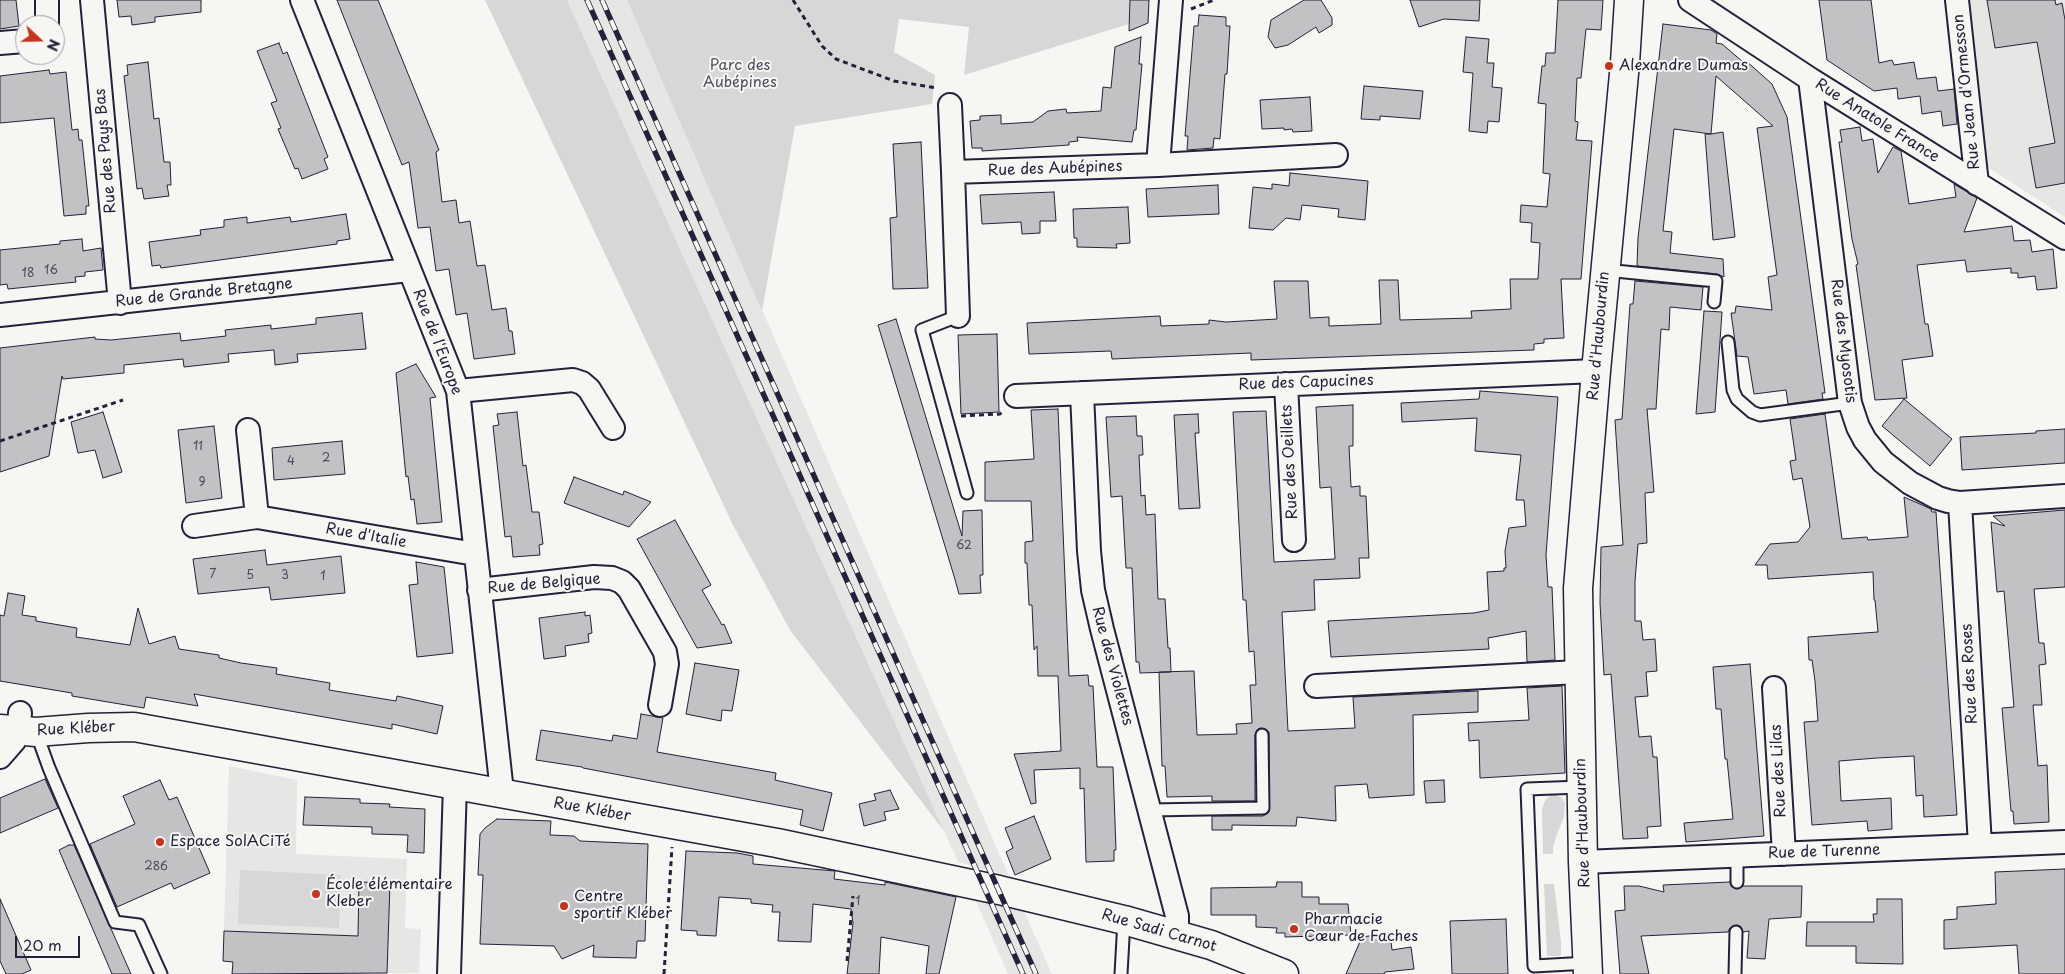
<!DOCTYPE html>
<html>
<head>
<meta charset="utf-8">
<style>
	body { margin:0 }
	#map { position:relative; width:2065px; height:974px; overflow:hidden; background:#f6f6f2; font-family:"Playpen Sans",sans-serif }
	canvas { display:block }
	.north { position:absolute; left:15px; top:15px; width:50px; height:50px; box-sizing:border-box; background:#f6f6f2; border:1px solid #a1a1a9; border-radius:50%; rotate:111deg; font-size:14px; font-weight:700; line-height:20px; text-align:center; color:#22223b }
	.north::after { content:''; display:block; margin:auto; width:18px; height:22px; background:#c8321e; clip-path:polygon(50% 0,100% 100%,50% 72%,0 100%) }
	.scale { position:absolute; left:15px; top:936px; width:65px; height:22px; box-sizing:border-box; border:2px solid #22223b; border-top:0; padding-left:6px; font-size:15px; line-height:18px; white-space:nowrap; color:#22223b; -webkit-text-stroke:4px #f6f6f2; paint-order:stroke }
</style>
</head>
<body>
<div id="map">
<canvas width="2065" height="974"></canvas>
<div class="north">N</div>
<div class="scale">20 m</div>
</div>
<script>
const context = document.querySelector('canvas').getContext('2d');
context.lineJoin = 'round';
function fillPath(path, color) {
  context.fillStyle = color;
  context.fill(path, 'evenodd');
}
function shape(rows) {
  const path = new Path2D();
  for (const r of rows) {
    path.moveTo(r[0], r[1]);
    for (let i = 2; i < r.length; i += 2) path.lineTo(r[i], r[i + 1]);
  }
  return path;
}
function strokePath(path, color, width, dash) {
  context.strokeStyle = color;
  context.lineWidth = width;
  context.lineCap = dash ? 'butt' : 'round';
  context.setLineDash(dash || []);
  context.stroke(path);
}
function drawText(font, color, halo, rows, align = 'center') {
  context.font = font + ' "Playpen Sans",sans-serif';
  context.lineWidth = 4;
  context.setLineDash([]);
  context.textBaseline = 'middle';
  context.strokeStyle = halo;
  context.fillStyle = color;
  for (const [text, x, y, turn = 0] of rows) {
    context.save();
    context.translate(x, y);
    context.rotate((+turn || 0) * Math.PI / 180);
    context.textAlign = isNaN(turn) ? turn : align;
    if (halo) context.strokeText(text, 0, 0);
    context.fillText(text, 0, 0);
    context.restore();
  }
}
fillPath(shape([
	[567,0,627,0,1009,876,958,862],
	[1968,0,2065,0,2065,217,1989,168],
	[229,766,297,780,296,854,407,859,405,928,421,929,419,973,232,974,233,962,223,961],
	[975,899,1024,911,1052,974,1008,974]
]), '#e6e6e4');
fillPath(shape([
	[485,0,567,0,944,831,790,630,733,525],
	[627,0,1130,0,1129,24,964,75,969,27,899,19,894,52,935,75,932,104,795,126,762,311],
	[1552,793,1562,798,1565,803,1564,817,1557,834,1553,848,1553,854,1543,854,1542,809,1545,801],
	[240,870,341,875,339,928,238,924],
	[1544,884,1554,884,1561,942,1561,955,1559,956,1547,956]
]), '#d7d7d7');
const building = shape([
	[0,0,16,0,19,26,0,29,0,0],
	[117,0,201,0,201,12,155,17,155,22,132,25,131,16,119,17,117,0],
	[337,0,378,0,439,150,436,152,442,202,456,200,459,223,470,221,477,266,485,265,492,310,506,308,509,331,512,331,515,354,474,359,467,313,456,315,449,269,436,271,430,227,418,228,409,162,402,165,337,0],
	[1130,0,1149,0,1148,23,1129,31,1130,0],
	[1304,0,1321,0,1332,18,1332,25,1319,33,1316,27,1288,45,1275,48,1268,37,1271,20,1304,0],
	[1410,0,1480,0,1479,21,1444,19,1419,27,1410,0],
	[1558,0,1603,0,1601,30,1586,29,1581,78,1577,78,1575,121,1578,122,1576,140,1592,141,1581,279,1561,279,1564,338,1544,339,1544,343,1534,344,1534,350,1251,360,1251,353,1112,359,1111,351,1029,354,1027,323,1160,316,1161,326,1209,324,1209,320,1226,322,1277,319,1274,281,1308,281,1310,318,1329,317,1329,326,1381,324,1379,280,1398,280,1400,320,1472,318,1471,311,1511,309,1510,279,1538,279,1540,243,1531,242,1532,223,1520,222,1521,205,1547,207,1550,174,1543,173,1546,104,1538,103,1542,66,1545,66,1546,53,1555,53,1558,0],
	[1819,0,1871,0,1879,63,1892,60,1894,65,1914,62,1917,79,1936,77,1938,91,1954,89,1957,124,1943,126,1941,111,1922,114,1920,96,1898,99,1897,88,1874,91,1827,60,1819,0],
	[1987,0,2055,0,2056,5,2062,3,2065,20,2065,183,2036,188,2029,148,2055,143,2037,42,1995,48,1987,0],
	[1199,15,1226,17,1226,26,1230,26,1227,74,1225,74,1220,139,1214,138,1213,148,1187,150,1188,136,1185,136,1194,26,1198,26,1199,15],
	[1663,24,1711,30,1717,34,1716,43,1722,44,1743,62,1745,60,1772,84,1787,117,1825,393,1822,393,1823,399,1788,404,1786,390,1754,394,1748,357,1737,356,1731,313,1735,313,1736,306,1772,310,1768,277,1777,275,1757,128,1773,126,1716,76,1711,134,1723,132,1735,237,1713,240,1705,134,1711,134,1674,129,1663,231,1672,232,1670,253,1723,259,1724,277,1717,274,1637,266,1638,238,1663,24],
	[1141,37,1139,64,1142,64,1136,130,1134,130,1132,142,1077,137,1078,141,1069,142,1069,145,982,151,982,148,972,148,970,121,980,120,980,116,1001,115,1001,124,1033,122,1048,111,1066,109,1067,113,1101,111,1103,87,1111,88,1115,47,1141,37],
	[1466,37,1489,39,1487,63,1494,63,1492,87,1502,88,1499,122,1488,121,1487,133,1469,131,1473,73,1463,72,1466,37],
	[279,43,283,54,287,52,328,157,324,159,328,169,302,179,298,168,295,169,278,129,281,128,271,103,277,101,257,51,279,43],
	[148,62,154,119,159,118,164,162,170,162,171,185,167,185,169,196,144,199,142,188,137,189,124,76,128,75,127,65,148,62],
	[49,70,50,74,66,72,72,130,78,129,79,140,82,140,89,206,86,206,86,214,64,216,54,118,0,123,0,76,49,70],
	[1364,86,1423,91,1420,119,1380,116,1380,120,1361,119,1364,86],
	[1310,97,1312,131,1293,132,1292,129,1284,130,1284,128,1262,129,1260,100,1310,97],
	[1860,127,1862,141,1873,139,1878,173,1893,147,1901,151,1909,204,1956,197,1954,184,1977,198,1964,232,2012,226,2014,241,2030,240,2032,252,2053,249,2057,288,2037,290,2035,276,2018,278,2018,273,2011,273,2011,268,1967,272,1965,260,1917,265,1925,324,1928,324,1933,356,1902,360,1907,398,1875,400,1856,265,1858,264,1852,239,1839,142,1842,142,1840,130,1860,127],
	[921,142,928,288,893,289,890,218,897,217,893,144,921,142],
	[1290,173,1368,181,1365,220,1338,217,1339,209,1302,205,1300,220,1286,218,1273,230,1249,228,1253,187,1272,189,1272,184,1289,186,1290,173],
	[1218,185,1219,214,1148,217,1146,189,1218,185],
	[1054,192,1056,221,1040,221,1040,233,1022,234,1021,222,982,224,980,195,1054,192],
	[1128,207,1130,243,1116,244,1117,248,1077,247,1077,238,1074,238,1073,209,1128,207],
	[346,214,350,239,337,241,337,244,161,268,160,265,152,266,149,242,201,235,200,230,224,227,224,220,247,217,247,223,290,217,291,222,346,214],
	[82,239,83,251,101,248,103,270,85,272,85,276,75,277,76,282,8,289,7,284,0,285,0,250,60,244,60,241,82,239],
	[1635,281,1703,287,1701,310,1670,307,1669,330,1661,329,1656,409,1647,409,1654,492,1645,493,1647,543,1638,544,1635,581,1635,621,1641,621,1643,640,1655,639,1657,671,1646,672,1648,696,1635,697,1639,737,1651,736,1653,757,1657,757,1661,826,1647,827,1648,838,1623,839,1611,674,1604,675,1600,603,1601,547,1623,545,1615,420,1622,419,1630,304,1633,304,1635,281],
	[1704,311,1722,312,1715,412,1696,414,1704,311],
	[362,313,366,349,297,354,298,362,275,365,274,350,228,354,229,362,184,367,183,359,124,365,124,373,63,379,62,376,49,456,0,472,0,348,95,337,95,339,111,340,180,333,181,341,226,336,225,330,271,325,271,329,316,324,316,318,362,313],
	[896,319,962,536,963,511,982,510,983,575,980,575,981,593,959,594,954,576,878,325,896,319],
	[997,334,999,412,961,414,958,335,997,334],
	[416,364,436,397,430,398,442,522,417,524,414,499,411,500,408,476,406,477,396,373,416,364],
	[1480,391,1558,397,1546,555,1548,587,1552,587,1555,660,1527,662,1526,631,1488,638,1489,649,1331,657,1328,621,1474,613,1489,610,1487,572,1504,571,1504,568,1506,568,1505,551,1509,528,1526,526,1524,500,1516,500,1521,455,1475,451,1477,418,1402,422,1401,403,1479,399,1480,391],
	[1904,399,1952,439,1930,466,1882,426,1904,399],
	[1353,405,1353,446,1349,446,1351,487,1360,486,1360,496,1366,496,1369,558,1359,558,1360,578,1314,580,1315,610,1282,612,1288,731,1355,728,1353,697,1478,691,1478,712,1413,715,1414,795,1369,798,1367,784,1335,786,1336,821,1297,817,1296,826,1232,825,1232,830,1212,830,1212,816,1263,816,1269,812,1269,732,1261,728,1258,729,1255,735,1255,801,1212,801,1212,796,1167,797,1165,766,1162,766,1159,672,1194,671,1197,735,1237,734,1236,724,1252,723,1250,685,1256,685,1254,651,1249,652,1246,600,1243,600,1233,412,1266,411,1274,562,1335,559,1331,487,1320,488,1316,407,1353,405],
	[1058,409,1069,676,1088,675,1089,686,1093,686,1097,767,1113,767,1116,850,1114,850,1114,861,1086,862,1084,788,1080,789,1080,768,1034,770,1036,803,1031,804,1014,754,1061,751,1058,676,1038,676,1037,646,1034,650,1032,605,1029,605,1027,563,1025,563,1025,542,1033,541,1031,501,985,501,985,462,1034,459,1031,410,1058,409],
	[103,412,122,472,103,478,95,450,78,453,71,422,103,412],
	[517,412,523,466,526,465,532,512,539,512,543,544,539,545,540,555,513,557,511,536,505,537,493,426,499,425,497,414,517,412],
	[1198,414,1199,433,1195,433,1200,508,1179,509,1174,415,1198,414],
	[1825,414,1842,539,1867,537,1868,540,1908,537,1904,497,1931,509,1932,512,1936,512,1957,815,1924,817,1923,795,1916,796,1914,756,1877,758,1839,761,1841,801,1891,798,1892,829,1868,831,1867,821,1812,825,1804,722,1818,721,1815,681,1812,660,1809,660,1808,637,1878,632,1875,600,1874,600,1873,572,1768,579,1767,565,1755,565,1770,544,1798,542,1810,527,1802,478,1793,480,1790,461,1796,460,1790,419,1825,414],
	[1136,416,1137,436,1142,436,1143,455,1139,455,1141,496,1145,495,1146,515,1155,514,1158,599,1165,599,1168,648,1170,648,1171,672,1140,673,1139,662,1136,662,1132,568,1126,568,1122,496,1111,497,1106,417,1136,416],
	[214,426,222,498,186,503,178,430,214,426],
	[2065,429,2065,463,1962,470,1960,437,2036,433,2036,431,2065,429],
	[342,441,345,474,274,480,272,448,342,441],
	[574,477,623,495,624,491,651,502,629,527,564,503,574,477],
	[2065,510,2065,587,2034,589,2039,643,2044,643,2046,664,2039,665,2042,705,2033,705,2038,766,2047,765,2049,822,2014,824,2013,811,2011,811,2002,708,2014,707,2004,591,1997,592,1991,522,2005,526,1993,516,2065,510],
	[675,520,711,585,702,590,722,625,724,624,732,643,697,648,637,539,675,520],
	[265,550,267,565,341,556,345,593,271,600,269,587,198,594,193,559,265,550],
	[416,562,444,567,453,653,417,657,409,585,418,584,416,562],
	[8,593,25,596,22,615,36,617,36,621,77,628,76,637,130,645,138,608,149,644,175,636,179,649,219,655,219,658,241,663,277,668,276,674,330,683,329,690,396,701,397,696,443,706,437,734,392,724,392,729,194,694,198,706,146,697,144,708,72,696,72,693,0,681,0,615,4,616,8,593],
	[585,612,585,616,590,615,592,633,588,634,589,642,565,646,566,656,544,659,539,618,585,612],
	[695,663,739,670,732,711,722,710,721,721,686,714,695,663],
	[1750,664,1764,836,1686,842,1684,823,1733,819,1727,759,1725,759,1721,709,1716,709,1713,667,1750,664],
	[1562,686,1565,773,1480,778,1479,740,1469,741,1468,723,1529,720,1527,688,1562,686],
	[641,714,663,718,657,752,776,773,775,780,832,793,823,831,800,825,803,810,583,768,582,767,536,760,541,730,612,741,613,735,637,739,641,714],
	[45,779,58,808,0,833,0,798,45,779],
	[160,780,169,800,177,797,210,873,174,889,171,883,117,907,90,844,135,824,123,796,160,780],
	[1444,780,1445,802,1426,803,1424,781,1444,780],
	[890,790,899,809,884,812,886,820,864,826,859,804,876,800,874,794,890,790],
	[305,797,360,799,360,803,390,804,389,807,425,809,424,853,407,852,408,835,372,834,372,827,303,825,305,797],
	[1034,816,1051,859,1015,875,1006,852,1013,848,1005,828,1034,816],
	[497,819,551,821,550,835,574,836,580,841,648,844,645,941,637,941,636,958,593,957,594,945,562,959,554,946,480,944,483,875,478,875,480,834,485,828,497,819],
	[69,845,74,845,131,974,112,974,59,850,69,845],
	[686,851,737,853,753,856,753,864,835,871,834,879,885,885,885,882,956,897,939,974,926,974,929,946,881,937,879,974,847,974,853,923,851,909,813,904,811,942,778,941,780,912,772,912,773,905,751,903,751,899,719,897,716,936,697,935,697,931,681,930,686,851],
	[2065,869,2065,974,2019,974,2017,945,1944,949,1944,920,1957,919,1957,907,1996,904,1995,872,2065,869],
	[359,882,390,883,387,973,232,974,233,962,223,961,224,931,358,936,359,882],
	[1277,882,1302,882,1302,897,1319,897,1319,904,1348,904,1351,935,1285,937,1285,933,1276,933,1277,928,1256,927,1256,915,1211,915,1211,888,1276,887,1277,882],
	[1730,882,1731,886,1737,889,1743,886,1802,886,1801,917,1769,919,1765,959,1747,958,1749,931,1743,932,1740,926,1736,925,1730,928,1728,932,1641,936,1649,974,1620,974,1615,911,1625,910,1624,886,1639,886,1664,892,1663,885,1730,882],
	[0,899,31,970,22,974,6,974,0,961,0,899],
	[1877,899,1902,899,1903,964,1856,963,1856,946,1806,946,1807,922,1874,922,1873,914,1877,914,1877,899],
	[1506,919,1508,974,1452,974,1450,921,1506,919],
	[1390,933,1392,950,1411,947,1414,969,1385,972,1384,974,1346,974,1362,937,1390,933]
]);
fillPath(building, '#c2c2c4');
strokePath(building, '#22223b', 1);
const service = shape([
	[1605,270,1716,281,1714,302],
	[958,316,922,330,967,493],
	[1728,342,1733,390,1737,399,1752,412,1760,415,1850,403],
	[36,732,49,768,115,922,139,925,161,974],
	[1581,787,1527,789,1534,966,1588,963],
	[1151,810,1263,808,1262,735],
	[1737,882,1737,855],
	[1121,974,1124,920],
	[1735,974,1736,932]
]);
const minor = shape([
	[47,0,47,25],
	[92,0,120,303],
	[302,0,458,391,502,792],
	[1690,0,1810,79,2065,238],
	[1957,0,1977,184],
	[0,43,25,41],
	[1810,79,1850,403,1858,427,1865,440,1883,462,1910,483,1938,498,1948,501,1960,503,2065,496],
	[950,105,953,172],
	[1158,165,1336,155],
	[0,315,409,270],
	[958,316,953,172,1158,165,1171,0],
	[1286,384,1294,540],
	[458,391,573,380,582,383,589,389,613,428],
	[1082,393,1089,551,1093,590,1102,629,1177,916,1177,935],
	[1016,396,1596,371],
	[248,430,257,517],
	[1960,503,1980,845],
	[194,526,257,517,475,554],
	[479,590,594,577,612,578,622,582,629,589,665,652,667,664,660,705],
	[1316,686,1578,672],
	[1774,688,1784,854],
	[0,757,14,741,18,732,20,713],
	[1583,862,2065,842],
	[449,974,455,785]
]);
const tertiary = shape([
	[0,729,36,732,88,728,134,727,777,843,999,890,1124,920,1211,945,1284,974]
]);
const secondary = shape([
	[1588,974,1583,862,1578,588,1596,371,1625,63,1629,0]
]);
strokePath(service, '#22223b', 15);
strokePath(minor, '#22223b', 26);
strokePath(tertiary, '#22223b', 31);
strokePath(secondary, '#22223b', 31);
strokePath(shape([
	[793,0,822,46,836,59,894,81,937,88],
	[1191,9,1214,0],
	[961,416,1000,414,1003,411],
	[0,441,123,400],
	[847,961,853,896],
	[664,974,672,847]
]), '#22223b', 3, [5, 4]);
strokePath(service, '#f6f6f2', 11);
strokePath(minor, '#f6f6f2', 22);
strokePath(tertiary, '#f6f6f2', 28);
strokePath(secondary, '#f6f6f2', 28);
const rail = shape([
	[587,0,1023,974],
	[602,0,1036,974]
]);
strokePath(rail, '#22223b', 5.5);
strokePath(rail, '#f6f6f2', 4, [11]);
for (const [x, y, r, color] of [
	[1609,66,5,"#c8321e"],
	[160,842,5,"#c8321e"],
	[316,894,5,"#c8321e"],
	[564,906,5,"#c8321e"],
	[1294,929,5,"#c8321e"]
]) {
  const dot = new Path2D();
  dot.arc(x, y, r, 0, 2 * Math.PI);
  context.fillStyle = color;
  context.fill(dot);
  strokePath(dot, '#f6f6f2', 2);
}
drawText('12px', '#4a4a5d', null, [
	["16",51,271],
	["18",28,274],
	["11",198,447],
	["2",326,459],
	["4",291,462],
	["9",202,483],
	["62",964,546],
	["7",213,575],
	["5",250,576],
	["3",285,576],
	["1",323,577],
	["286",156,867],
	["1",858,902]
]);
drawText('15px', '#4f4f62', '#f6f6f2', [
	["Parc des",740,66],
	["Aubépines",740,83]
]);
drawText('15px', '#22223b', '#f6f6f2', [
	["Alexandre Dumas",1619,66],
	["Espace SolACiTé",170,842],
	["École élémentaire",326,885],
	["Kleber",326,902],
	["Centre",574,897],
	["sportif Kléber",574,914],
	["Pharmacie",1304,920],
	["Cœur de Faches",1304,937]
], 'left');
drawText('15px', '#22223b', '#f6f6f2', [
	["Rue Jean d'Ormesson",1967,92,-96],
	["Rue Anatole France",1877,121,32],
	["Rue des Pays Bas",106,151,-95],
	["Rue des Aubépines",1055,169,-2],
	["Rue de Grande Bretagne",204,293,-6],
	["Rue d'Haubourdin",1599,336,-85],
	["Rue des Myosotis",1843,341,83],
	["Rue de l'Europe",437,342,69],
	["Rue des Capucines",1306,383,-2],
	["Rue des Oeillets",1290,462,-93],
	["Rue d'Italie",366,536,10],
	["Rue de Belgique",544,584,-5],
	["Rue des Violettes",1112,666,75],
	["Rue des Roses",1970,674,-93],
	["Rue Kléber",76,729,-3],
	["Rue des Lilas",1779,771,-93],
	["Rue Kléber",592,810,10],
	["Rue d'Haubourdin",1583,823,-92],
	["Rue de Turenne",1824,852,-2],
	["Rue Sadi Carnot",1159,931,16]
]);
</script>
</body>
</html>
